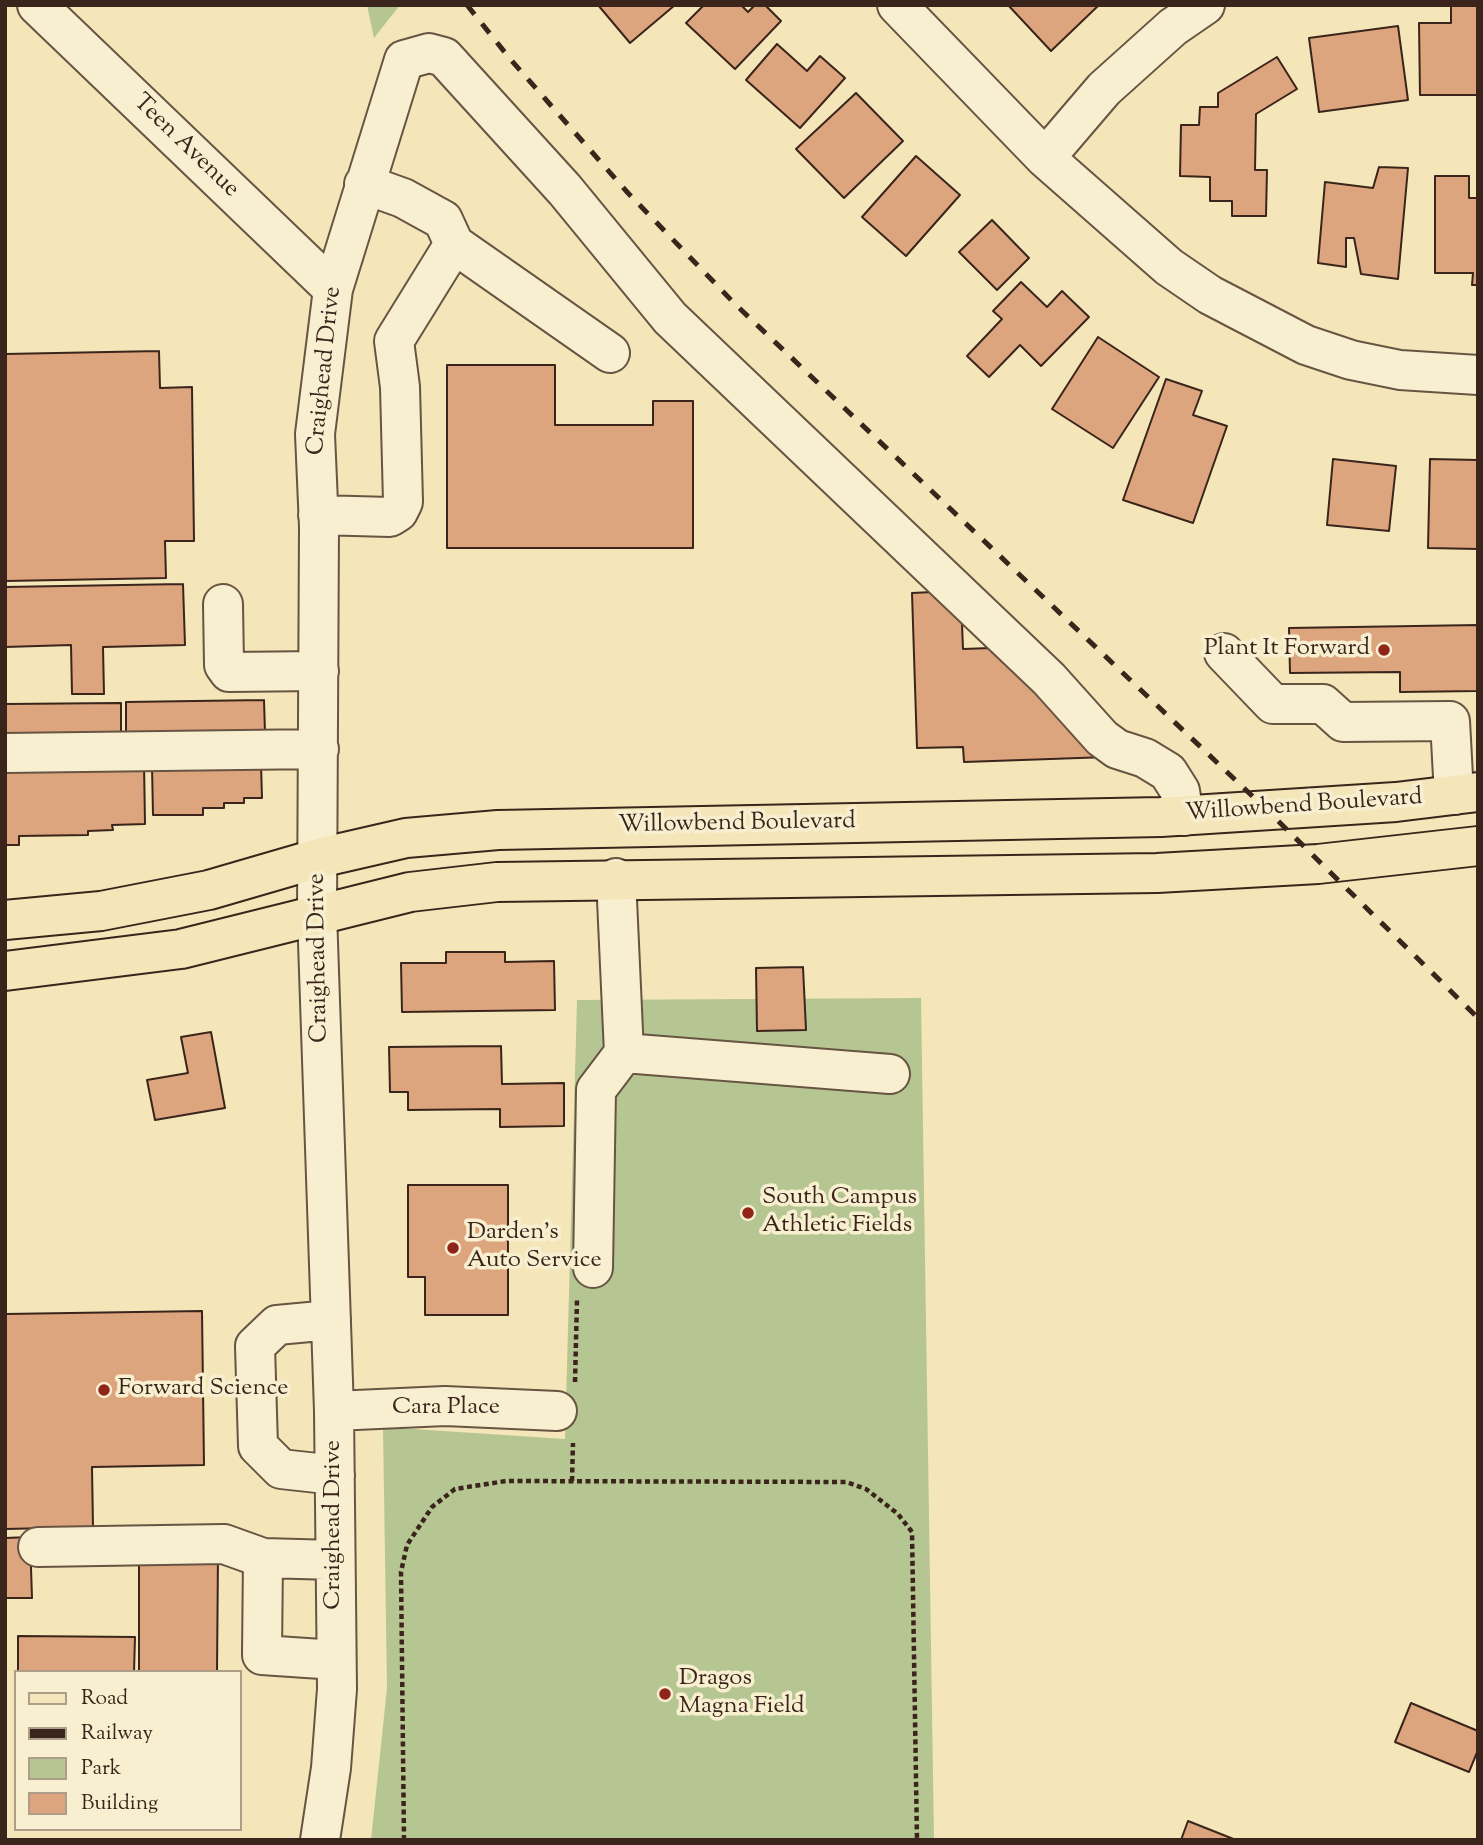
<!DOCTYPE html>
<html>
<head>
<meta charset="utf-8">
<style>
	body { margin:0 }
	#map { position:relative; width:1483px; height:1845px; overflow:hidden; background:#f4e6b8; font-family:"Sorts Mill Goudy",serif }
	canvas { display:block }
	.frame { position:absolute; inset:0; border:7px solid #3a241b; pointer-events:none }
	.legend { position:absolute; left:14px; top:1670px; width:228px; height:161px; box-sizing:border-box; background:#f8efd1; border:2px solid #ac9e88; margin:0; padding:9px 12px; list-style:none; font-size:21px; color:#3a241b }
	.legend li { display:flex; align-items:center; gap:14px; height:35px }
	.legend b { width:35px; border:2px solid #ac9e88 }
</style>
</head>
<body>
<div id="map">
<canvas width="1483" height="1845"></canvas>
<div class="frame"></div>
<ul class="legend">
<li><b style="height:9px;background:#f4e6b8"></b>Road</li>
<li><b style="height:9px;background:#3a241b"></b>Railway</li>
<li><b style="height:19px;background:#b6c693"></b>Park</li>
<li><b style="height:19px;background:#dda57e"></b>Building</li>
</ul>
</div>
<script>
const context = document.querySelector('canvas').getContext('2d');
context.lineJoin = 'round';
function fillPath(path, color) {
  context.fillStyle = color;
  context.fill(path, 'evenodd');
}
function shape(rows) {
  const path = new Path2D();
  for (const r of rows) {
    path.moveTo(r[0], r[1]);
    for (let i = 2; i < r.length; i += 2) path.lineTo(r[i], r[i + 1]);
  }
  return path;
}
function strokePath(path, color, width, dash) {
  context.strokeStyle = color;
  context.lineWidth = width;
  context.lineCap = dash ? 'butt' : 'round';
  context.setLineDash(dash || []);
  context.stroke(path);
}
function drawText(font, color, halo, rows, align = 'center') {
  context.font = font + ' "Sorts Mill Goudy",serif';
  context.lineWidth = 7;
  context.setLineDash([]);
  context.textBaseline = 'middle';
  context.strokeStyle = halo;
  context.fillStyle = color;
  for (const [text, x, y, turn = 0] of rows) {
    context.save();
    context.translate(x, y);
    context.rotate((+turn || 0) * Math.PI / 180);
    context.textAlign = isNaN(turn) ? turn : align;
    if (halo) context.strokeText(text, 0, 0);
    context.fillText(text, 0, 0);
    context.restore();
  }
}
fillPath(shape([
	[367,5,400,5,374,38],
	[921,998,934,1840,371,1840,387,1688,383,1427,565,1439,577,1000]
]), '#b6c693');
const building = shape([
	[598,5,675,5,630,43,598,5],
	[704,5,741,5,748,12,755,5,765,5,781,21,735,69,686,23,704,5],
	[1008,5,1099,5,1051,51,1008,5],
	[1451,5,1478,5,1478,95,1420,95,1419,23,1451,23,1451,5],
	[1398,26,1408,100,1319,112,1309,38,1398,26],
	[777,44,807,71,820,56,845,78,800,128,746,80,777,44],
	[1277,57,1297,89,1256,114,1255,170,1267,170,1266,216,1232,216,1232,201,1210,201,1210,177,1180,176,1181,125,1199,125,1200,107,1218,107,1218,93,1277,57],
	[856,93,903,141,844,198,796,149,856,93],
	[916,156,960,195,906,256,862,217,916,156],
	[1379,167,1408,168,1398,279,1361,274,1354,238,1346,238,1346,267,1318,263,1325,182,1373,188,1379,167],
	[1435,176,1469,176,1469,198,1478,198,1478,285,1472,285,1473,273,1435,273,1435,176],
	[992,220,1029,258,997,290,959,252,992,220],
	[1021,282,1047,307,1062,291,1089,317,1041,366,1020,345,989,377,967,356,1002,319,993,311,1021,282],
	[1098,337,1159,377,1113,448,1052,409,1098,337],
	[159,351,160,388,192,387,194,541,165,541,166,578,5,581,5,354,159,351],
	[447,365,555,365,555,425,653,425,653,401,693,401,693,548,447,548,447,365],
	[1166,379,1202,391,1193,415,1227,426,1193,523,1123,500,1166,379],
	[1333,459,1396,466,1389,531,1327,525,1333,459],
	[1430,459,1478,460,1478,549,1428,548,1430,459],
	[183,584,185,645,103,647,104,694,72,694,71,645,5,647,5,587,183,584],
	[933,592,962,623,963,649,991,648,1108,757,964,762,963,747,917,748,912,593,933,592],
	[1478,625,1478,691,1400,692,1400,672,1290,673,1289,628,1478,625],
	[264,700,265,733,126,735,126,702,264,700],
	[121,703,121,736,5,738,5,704,121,703],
	[144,764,145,824,112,825,113,830,88,831,88,835,19,836,19,845,5,845,5,766,144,764],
	[261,764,262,798,244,798,244,803,224,803,224,808,203,808,203,815,153,815,152,766,261,764],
	[446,952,505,952,505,962,554,961,555,1010,402,1012,401,963,446,963,446,952],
	[803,967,806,1030,757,1031,756,968,803,967],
	[211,1032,225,1108,155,1120,147,1080,188,1073,181,1037,211,1032],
	[501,1046,502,1084,564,1083,564,1126,500,1127,500,1109,408,1110,408,1092,390,1092,389,1047,501,1046],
	[408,1185,508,1185,508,1315,425,1315,425,1277,408,1277,408,1185],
	[202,1311,204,1465,92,1467,93,1527,5,1529,5,1314,202,1311],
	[30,1537,32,1598,5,1598,5,1538,30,1537],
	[139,1554,218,1555,217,1672,139,1672,139,1554],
	[18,1636,135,1637,134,1672,18,1672,18,1636],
	[1411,1703,1478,1731,1478,1750,1469,1772,1395,1742,1411,1703],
	[1188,1821,1236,1840,1181,1840,1188,1821]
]);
fillPath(building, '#dda57e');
strokePath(building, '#3a241b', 2);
const minor = shape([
	[37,5,333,289],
	[897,5,1045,158,1169,267,1210,295,1306,345,1351,360,1400,370,1478,375],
	[1045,158,1104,89,1173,27,1205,5],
	[454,244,610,353],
	[318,515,390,517,398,512,403,502,400,387,394,341,454,244,443,220,403,198,364,184],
	[223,604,224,665,229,672,319,671],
	[1224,653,1273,704,1323,704,1343,722,1450,721,1454,795],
	[5,753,319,749],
	[624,1053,890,1074],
	[593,1268,596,1090,624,1053,616,878],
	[331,1320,277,1325,255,1346,258,1446,281,1469,335,1475],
	[334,1411,445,1406,557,1411],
	[38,1547,224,1544,263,1558],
	[335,1560,263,1558,262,1655,336,1660],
	[320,1840,331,1768,337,1689,334,1411,317,913,319,527,315,434,333,289,404,60,429,53,444,57,565,190,670,318,1049,679,1102,738,1117,749,1145,758,1168,772,1180,791,1184,816]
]);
const major = shape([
	[5,920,101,911,209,890,319,858,406,838,498,830,1161,817,1396,802,1478,792],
	[5,971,181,949,410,892,497,882,1157,873,1318,864,1478,846]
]);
strokePath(minor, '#685442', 42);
strokePath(major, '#3a241b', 42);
strokePath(shape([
	[575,1382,577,1300],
	[572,1481,573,1443],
	[404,1840,401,1572,407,1545,432,1507,455,1489,506,1481,846,1482,866,1489,898,1514,912,1532,917,1840]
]), '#3a241b', 4.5, [5, 3.5]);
strokePath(minor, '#f8efd1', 38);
strokePath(major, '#f4e6b8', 38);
strokePath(shape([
	[467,5,511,60,628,193,735,304,1268,811,1478,1018]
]), '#3a241b', 5, [12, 12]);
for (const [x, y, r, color] of [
	[1384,650,7,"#8f2418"],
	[748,1213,7,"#8f2418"],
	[453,1248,7,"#8f2418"],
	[104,1390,7,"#8f2418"],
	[665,1694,7,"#8f2418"]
]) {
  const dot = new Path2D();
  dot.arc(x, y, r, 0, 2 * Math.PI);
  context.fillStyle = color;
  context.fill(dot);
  strokePath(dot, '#f8efd1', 2.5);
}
drawText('24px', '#3a241b', '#f8efd1', [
	["Teen Avenue",185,147,44],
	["Craighead Drive",326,371,-84],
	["Willowbend Boulevard",1304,807,-4],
	["Willowbend Boulevard",737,825,-1],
	["Craighead Drive",320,958,-91],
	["Cara Place",446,1409],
	["Craighead Drive",335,1525,-90]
]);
drawText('24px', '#3a241b', '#f8efd1', [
	["Plant It Forward",1370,650,"right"],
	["South Campus",762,1199],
	["Athletic Fields",762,1227],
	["Darden's",467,1234],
	["Auto Service",467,1262],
	["Forward Science",118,1390],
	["Dragos",679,1680],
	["Magna Field",679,1708]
], 'left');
</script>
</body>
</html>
